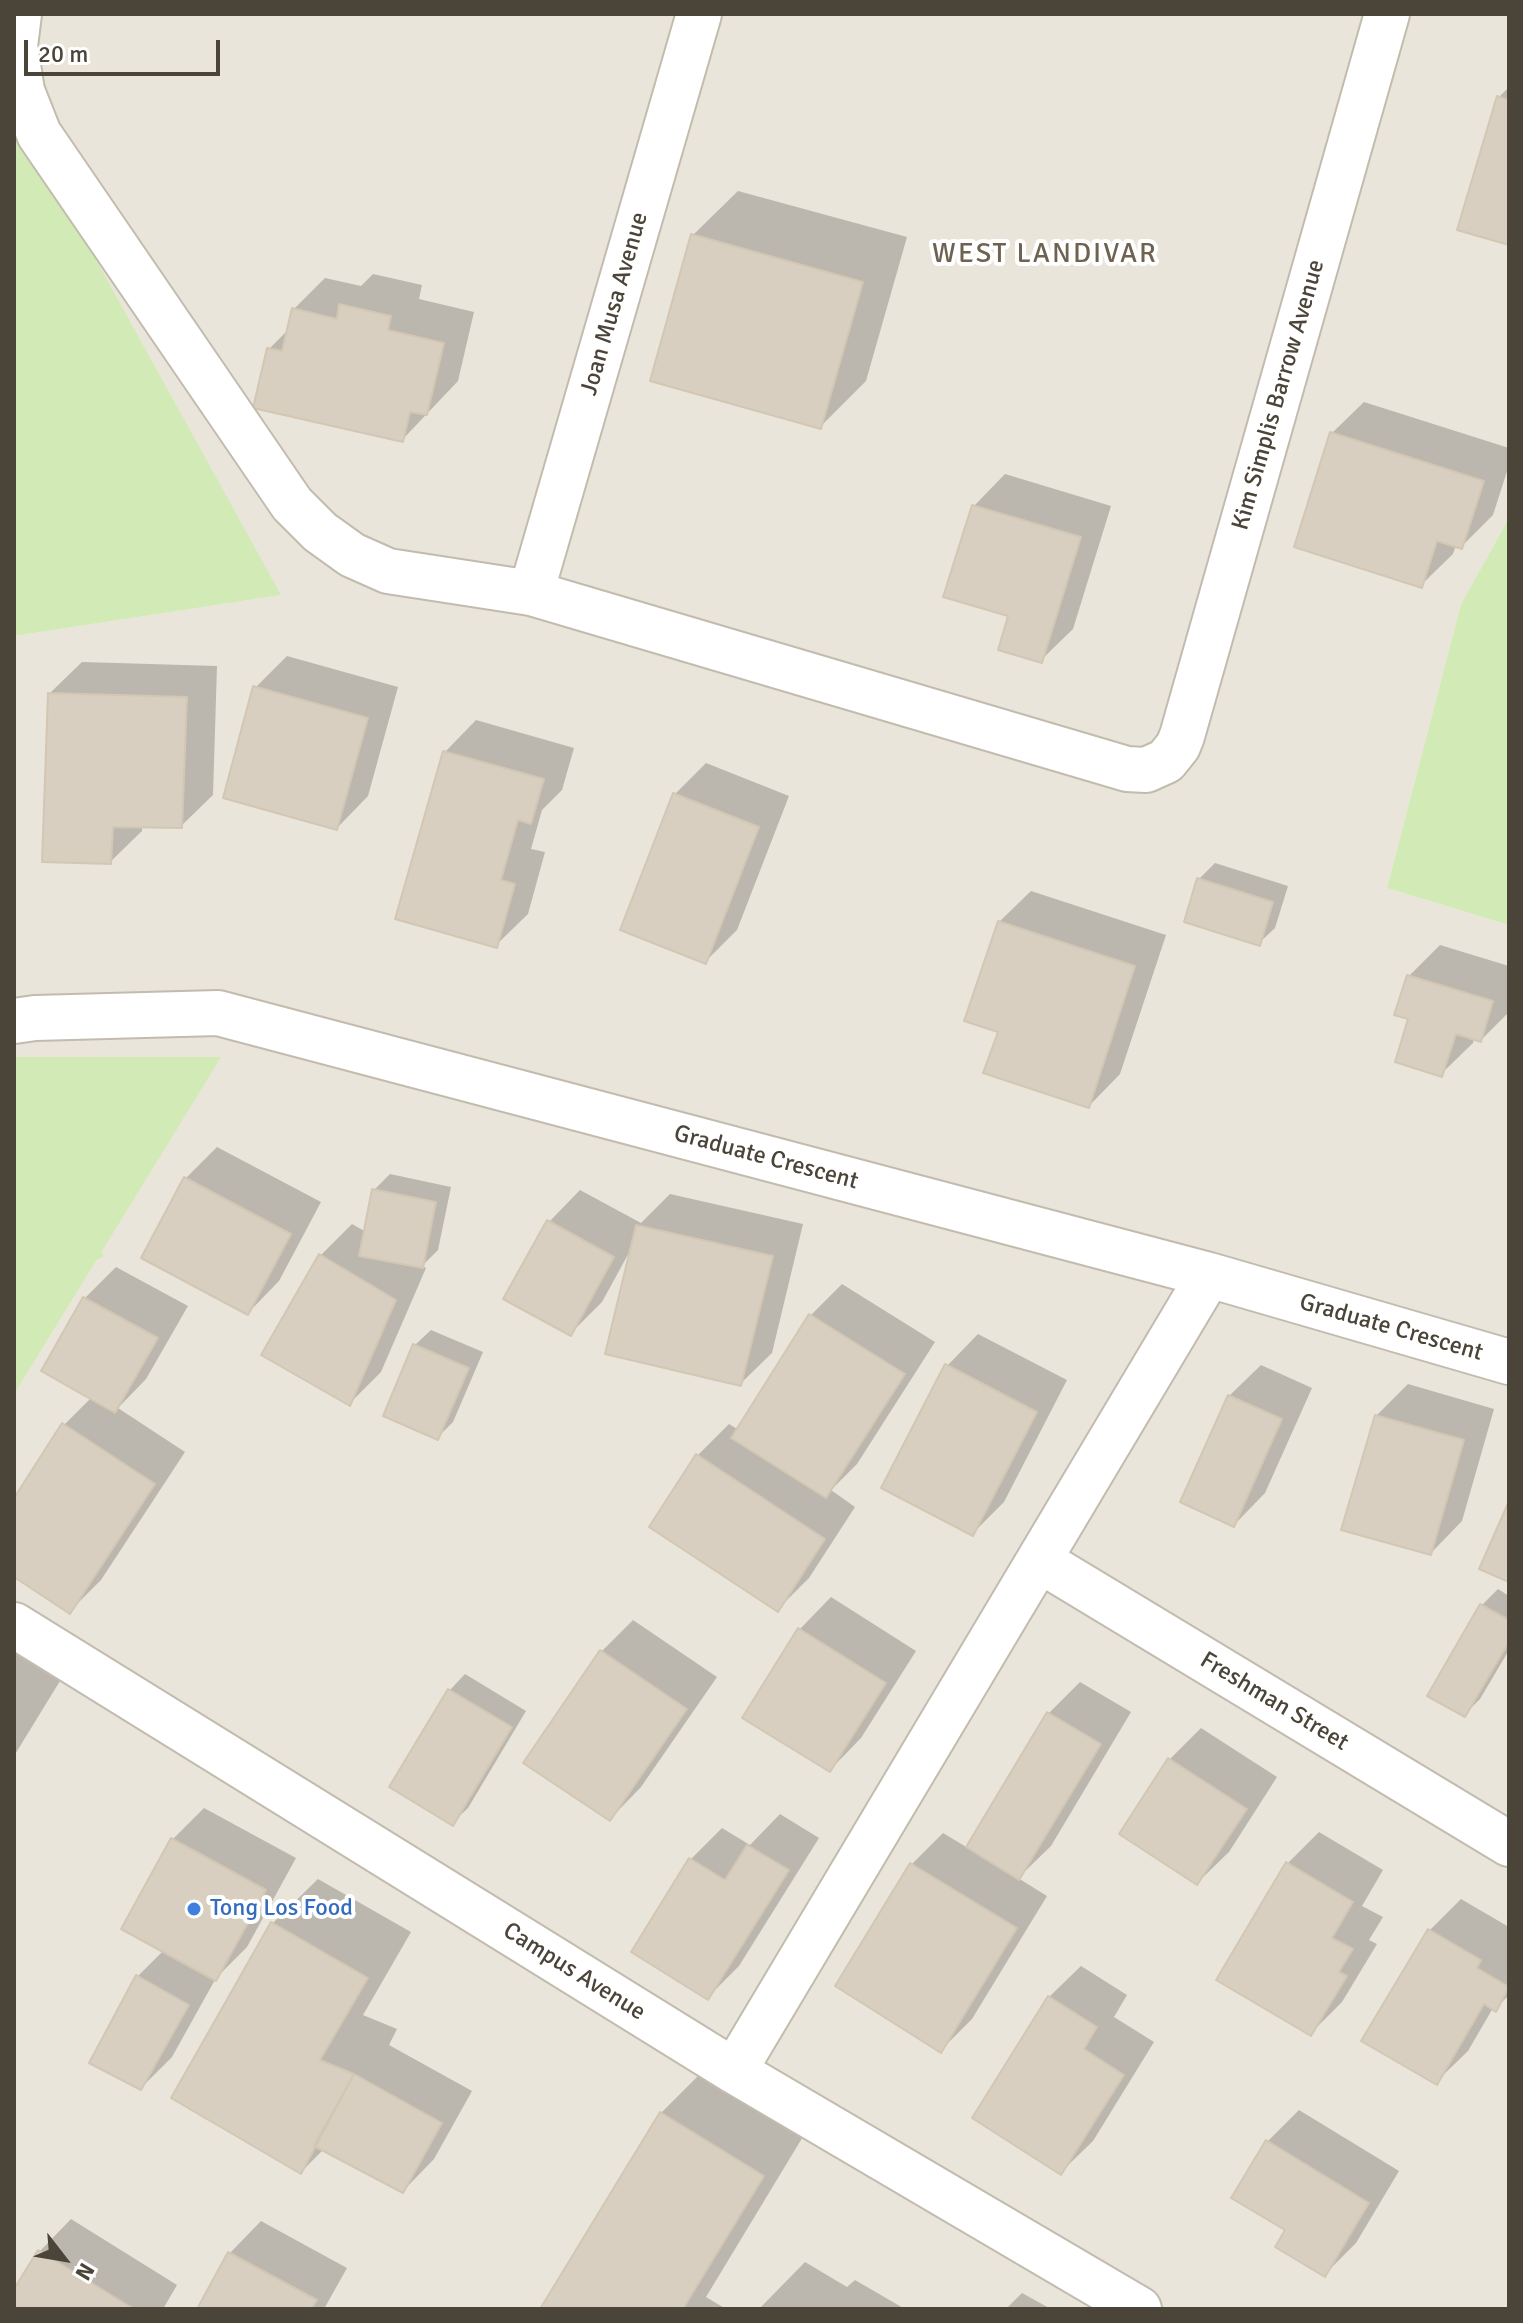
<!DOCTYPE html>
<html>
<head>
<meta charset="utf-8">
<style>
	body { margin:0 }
	#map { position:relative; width:1523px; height:2323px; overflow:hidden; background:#f6f3ec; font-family:Signika,sans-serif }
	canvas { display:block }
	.frame { position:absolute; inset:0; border:16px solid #4b4439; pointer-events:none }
	.north { position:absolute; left:24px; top:2219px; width:80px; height:80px; -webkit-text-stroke:6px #fff; paint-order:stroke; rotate:121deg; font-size:22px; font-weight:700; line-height:32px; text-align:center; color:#4b4439 }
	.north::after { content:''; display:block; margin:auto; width:28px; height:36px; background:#4b4439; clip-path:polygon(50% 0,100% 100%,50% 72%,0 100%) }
	.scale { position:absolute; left:24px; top:40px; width:196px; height:36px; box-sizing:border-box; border:4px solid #4b4439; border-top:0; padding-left:10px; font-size:24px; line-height:28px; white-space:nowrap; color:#4b4439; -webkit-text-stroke:6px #fff; paint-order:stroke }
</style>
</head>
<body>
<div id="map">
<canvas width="1523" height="2323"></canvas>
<div class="frame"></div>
<div class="north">N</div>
<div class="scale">20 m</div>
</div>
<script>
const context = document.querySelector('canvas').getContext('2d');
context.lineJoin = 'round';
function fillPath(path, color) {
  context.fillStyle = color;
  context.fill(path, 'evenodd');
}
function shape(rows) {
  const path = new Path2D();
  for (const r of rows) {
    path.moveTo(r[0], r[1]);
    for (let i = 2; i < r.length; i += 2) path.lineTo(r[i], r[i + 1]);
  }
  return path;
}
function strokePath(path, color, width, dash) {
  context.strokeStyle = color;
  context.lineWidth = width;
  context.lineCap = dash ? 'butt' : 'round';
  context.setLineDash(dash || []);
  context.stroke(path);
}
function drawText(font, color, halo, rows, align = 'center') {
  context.font = font + ' Signika,sans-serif';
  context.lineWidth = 8;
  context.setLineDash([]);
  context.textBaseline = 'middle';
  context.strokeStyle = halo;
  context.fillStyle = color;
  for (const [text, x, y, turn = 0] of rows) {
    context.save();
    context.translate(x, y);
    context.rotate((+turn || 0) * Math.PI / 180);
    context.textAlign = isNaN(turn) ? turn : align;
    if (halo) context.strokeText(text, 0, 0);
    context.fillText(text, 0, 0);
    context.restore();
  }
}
fillPath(shape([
	[14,14,1509,14,1509,518,1461,604,1387,888,1509,925,1509,2309,14,2309,14,636,280,595,14,111]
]), '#eae5da');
fillPath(shape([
	[14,111,281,595,14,636],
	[1509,518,1509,925,1387,888,1461,604],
	[14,1057,221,1057,102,1251,103,1257,97,1259,14,1394]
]), '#d2eab5');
fillPath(shape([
	[1509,87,1509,243,1499,97],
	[738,191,907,237,866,381,821,426,693,235],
	[373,274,422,285,419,299,474,312,458,381,402,440,269,349,290,328,294,309,325,278,361,286],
	[1364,402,1509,448,1509,465,1493,515,1461,547,1456,545,1453,554,1421,585,1332,433],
	[1005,474,1111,506,1073,629,1041,660,1011,615,974,506],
	[287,656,398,687,368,796,337,828,255,688],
	[82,662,217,666,213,795,181,826,142,825,142,831,110,862,50,693],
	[476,720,574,748,562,790,542,810,531,849,545,852,528,914,496,945,445,752],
	[706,763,789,796,737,930,706,961,674,795],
	[1215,863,1288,886,1275,928,1259,943,1199,879],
	[1031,891,1166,935,1120,1074,1089,1106,1000,1031,999,922],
	[1440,945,1509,966,1509,1012,1481,1040,1474,1038,1473,1043,1441,1074,1411,1018,1409,976],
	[217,1147,321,1202,279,1281,248,1313,185,1179],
	[390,1174,451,1187,438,1250,422,1266,426,1268,381,1372,349,1404,321,1255,352,1224,366,1232,374,1190],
	[580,1190,641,1223,670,1194,803,1224,772,1353,740,1384,631,1249,602,1302,570,1334,549,1222],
	[116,1267,188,1306,146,1379,118,1408,185,1452,101,1580,70,1611,14,1575,14,1502,64,1425,92,1397,85,1298],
	[842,1284,935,1342,857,1464,831,1490,855,1507,809,1578,778,1609,651,1526,698,1455,729,1424,739,1430,811,1315],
	[431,1330,483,1352,453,1422,437,1438,415,1345],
	[978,1334,1067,1380,1004,1502,973,1533,947,1366],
	[1261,1365,1312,1388,1265,1493,1234,1525,1229,1396],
	[1408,1384,1494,1409,1462,1521,1431,1553,1376,1416],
	[1498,1589,1509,1596,1509,1650,1480,1699,1464,1715,1430,1695,1482,1605],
	[831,1597,916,1651,861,1738,830,1770,744,1717,800,1629],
	[633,1620,717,1677,641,1787,610,1819,526,1762,602,1651],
	[14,1653,60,1681,14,1756],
	[465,1674,526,1711,468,1808,452,1823,450,1690],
	[1080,1682,1131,1712,1051,1846,1018,1878,1047,1896,972,2019,941,2050,837,1986,912,1864,943,1833,968,1848,1049,1713],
	[1201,1728,1277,1777,1229,1852,1197,1883,1170,1759],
	[204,1808,296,1858,247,1947,216,1978,172,2057,141,2088,138,1976,164,1950,173,1839],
	[780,1814,819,1838,739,1966,708,1997,691,1859,722,1828,750,1845],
	[1319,1832,1383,1870,1362,1906,1383,1917,1369,1940,1377,1944,1342,2002,1311,2033,1287,1864],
	[318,1879,411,1932,363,2015,397,2029,389,2045,472,2091,434,2159,403,2191,324,2149,301,2172,273,1923],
	[1461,1899,1509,1927,1507,1936,1509,1937,1509,1995,1495,2009,1493,2008,1468,2051,1436,2082,1364,2040,1430,1930],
	[1081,1966,1127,1995,1114,2017,1154,2042,1093,2141,1061,2172,1049,1997],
	[706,2068,807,2130,706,2297,726,2309,543,2309,661,2113],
	[1299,2110,1399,2171,1356,2243,1324,2275,1288,2230,1267,2142],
	[71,2219,177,2285,163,2309,14,2309,14,2293,40,2251],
	[261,2221,347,2268,324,2309,199,2309,230,2253],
	[805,2262,847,2287,855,2280,905,2309,759,2309],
	[1022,2293,1051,2309,1006,2309]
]), '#0003');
const building = shape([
	[1497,96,1509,100,1509,245,1457,230,1497,96],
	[691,234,863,282,821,429,650,381,691,234],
	[339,304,391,316,388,330,444,343,427,415,410,412,403,442,253,408,267,348,282,351,292,308,337,319,339,304],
	[1330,432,1484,481,1462,549,1437,541,1422,588,1294,547,1330,432],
	[972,505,1081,537,1042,663,998,650,1008,616,943,597,972,505],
	[253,686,368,718,337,830,223,798,253,686],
	[48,693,187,697,182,828,113,827,111,864,42,862,48,693],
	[443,751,544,779,531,824,518,820,501,880,515,884,497,948,395,919,443,751],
	[673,793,759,827,706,964,620,930,673,793],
	[1197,878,1273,902,1260,946,1184,922,1197,878],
	[998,921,1135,966,1089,1108,983,1073,998,1032,964,1021,998,921],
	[1407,975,1493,1001,1481,1042,1456,1034,1442,1077,1395,1062,1408,1019,1394,1015,1407,975],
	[184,1177,291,1234,248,1315,141,1258,184,1177],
	[372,1189,436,1202,423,1268,359,1256,372,1189],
	[547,1220,614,1257,571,1336,503,1299,547,1220],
	[636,1225,773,1256,741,1386,605,1354,636,1225],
	[319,1254,396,1300,350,1406,261,1355,319,1254],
	[83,1297,158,1338,115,1413,41,1371,83,1297],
	[809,1314,905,1374,826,1498,731,1438,809,1314],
	[413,1344,469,1368,438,1440,383,1416,413,1344],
	[945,1364,1037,1412,973,1536,881,1488,945,1364],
	[1228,1395,1282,1419,1234,1527,1180,1502,1228,1395],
	[1375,1415,1464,1440,1431,1555,1341,1530,1375,1415],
	[62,1423,155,1484,70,1614,14,1577,14,1498,62,1423],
	[696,1454,825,1539,778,1612,649,1527,696,1454],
	[1509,1501,1509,1582,1479,1569,1509,1501],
	[1480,1604,1509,1620,1509,1642,1465,1717,1427,1696,1480,1604],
	[798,1628,886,1683,830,1772,742,1718,798,1628],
	[600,1650,687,1709,610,1821,523,1763,600,1650],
	[448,1689,512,1727,453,1826,389,1787,448,1689],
	[1047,1712,1101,1744,1019,1880,966,1847,1047,1712],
	[1168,1758,1247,1809,1197,1885,1119,1834,1168,1758],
	[171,1838,266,1890,216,1981,121,1929,171,1838],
	[747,1845,789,1870,708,2000,631,1952,689,1858,725,1880,747,1845],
	[1286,1862,1353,1902,1332,1938,1353,1949,1339,1972,1347,1976,1311,2036,1216,1980,1286,1862],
	[910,1863,1017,1928,941,2053,835,1986,910,1863],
	[271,1922,368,1978,320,2060,354,2074,301,2174,171,2098,271,1922],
	[1428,1929,1481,1960,1477,1968,1509,1987,1496,2012,1484,2004,1437,2085,1361,2041,1428,1929],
	[136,1975,189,2005,141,2090,89,2063,136,1975],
	[1048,1996,1097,2027,1084,2049,1124,2075,1061,2175,972,2118,1048,1996],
	[354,2074,442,2123,403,2193,314,2146,354,2074],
	[660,2112,764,2176,683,2309,540,2309,660,2112],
	[1266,2140,1369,2203,1325,2277,1275,2247,1285,2230,1231,2198,1266,2140],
	[38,2250,134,2309,14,2309,14,2289,38,2250],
	[228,2252,317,2300,311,2309,197,2309,228,2252]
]);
fillPath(building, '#d8cfc1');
strokePath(building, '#d3c7b4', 2);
const minor = shape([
	[19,14,15,46,22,91,39,134,292,504,320,532,352,555,388,571,531,593,1127,769,1146,770,1166,761,1178,746,1182,736,1387,14],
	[531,593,699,14],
	[14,1021,35,1018,218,1013,1209,1275,1509,1362],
	[1039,1560,1509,1844],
	[14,1625,734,2071,1139,2309],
	[734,2071,1209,1275]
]);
strokePath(minor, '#c2bbae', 48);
strokePath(minor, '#fff', 44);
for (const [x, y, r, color] of [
	[194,1909,8,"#3f7fe0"]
]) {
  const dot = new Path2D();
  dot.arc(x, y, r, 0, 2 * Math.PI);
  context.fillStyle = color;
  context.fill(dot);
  strokePath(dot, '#fff', 3);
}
drawText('24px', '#4b4439', '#fff', [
	["Joan Musa Avenue",615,304,-74],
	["Kim Simplis Barrow Avenue",1279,395,-74],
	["Graduate Crescent",766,1158,15],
	["Graduate Crescent",1391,1328,16],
	["Freshman Street",1274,1702,31],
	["Campus Avenue",574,1972,32]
]);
drawText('24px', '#366cbe', '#fff', [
	["Tong Los Food",210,1909]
], 'left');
context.letterSpacing = '2px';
drawText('28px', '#6e6250', '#fff', [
	["WEST LANDIVAR",1045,255]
]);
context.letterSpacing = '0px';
</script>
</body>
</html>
